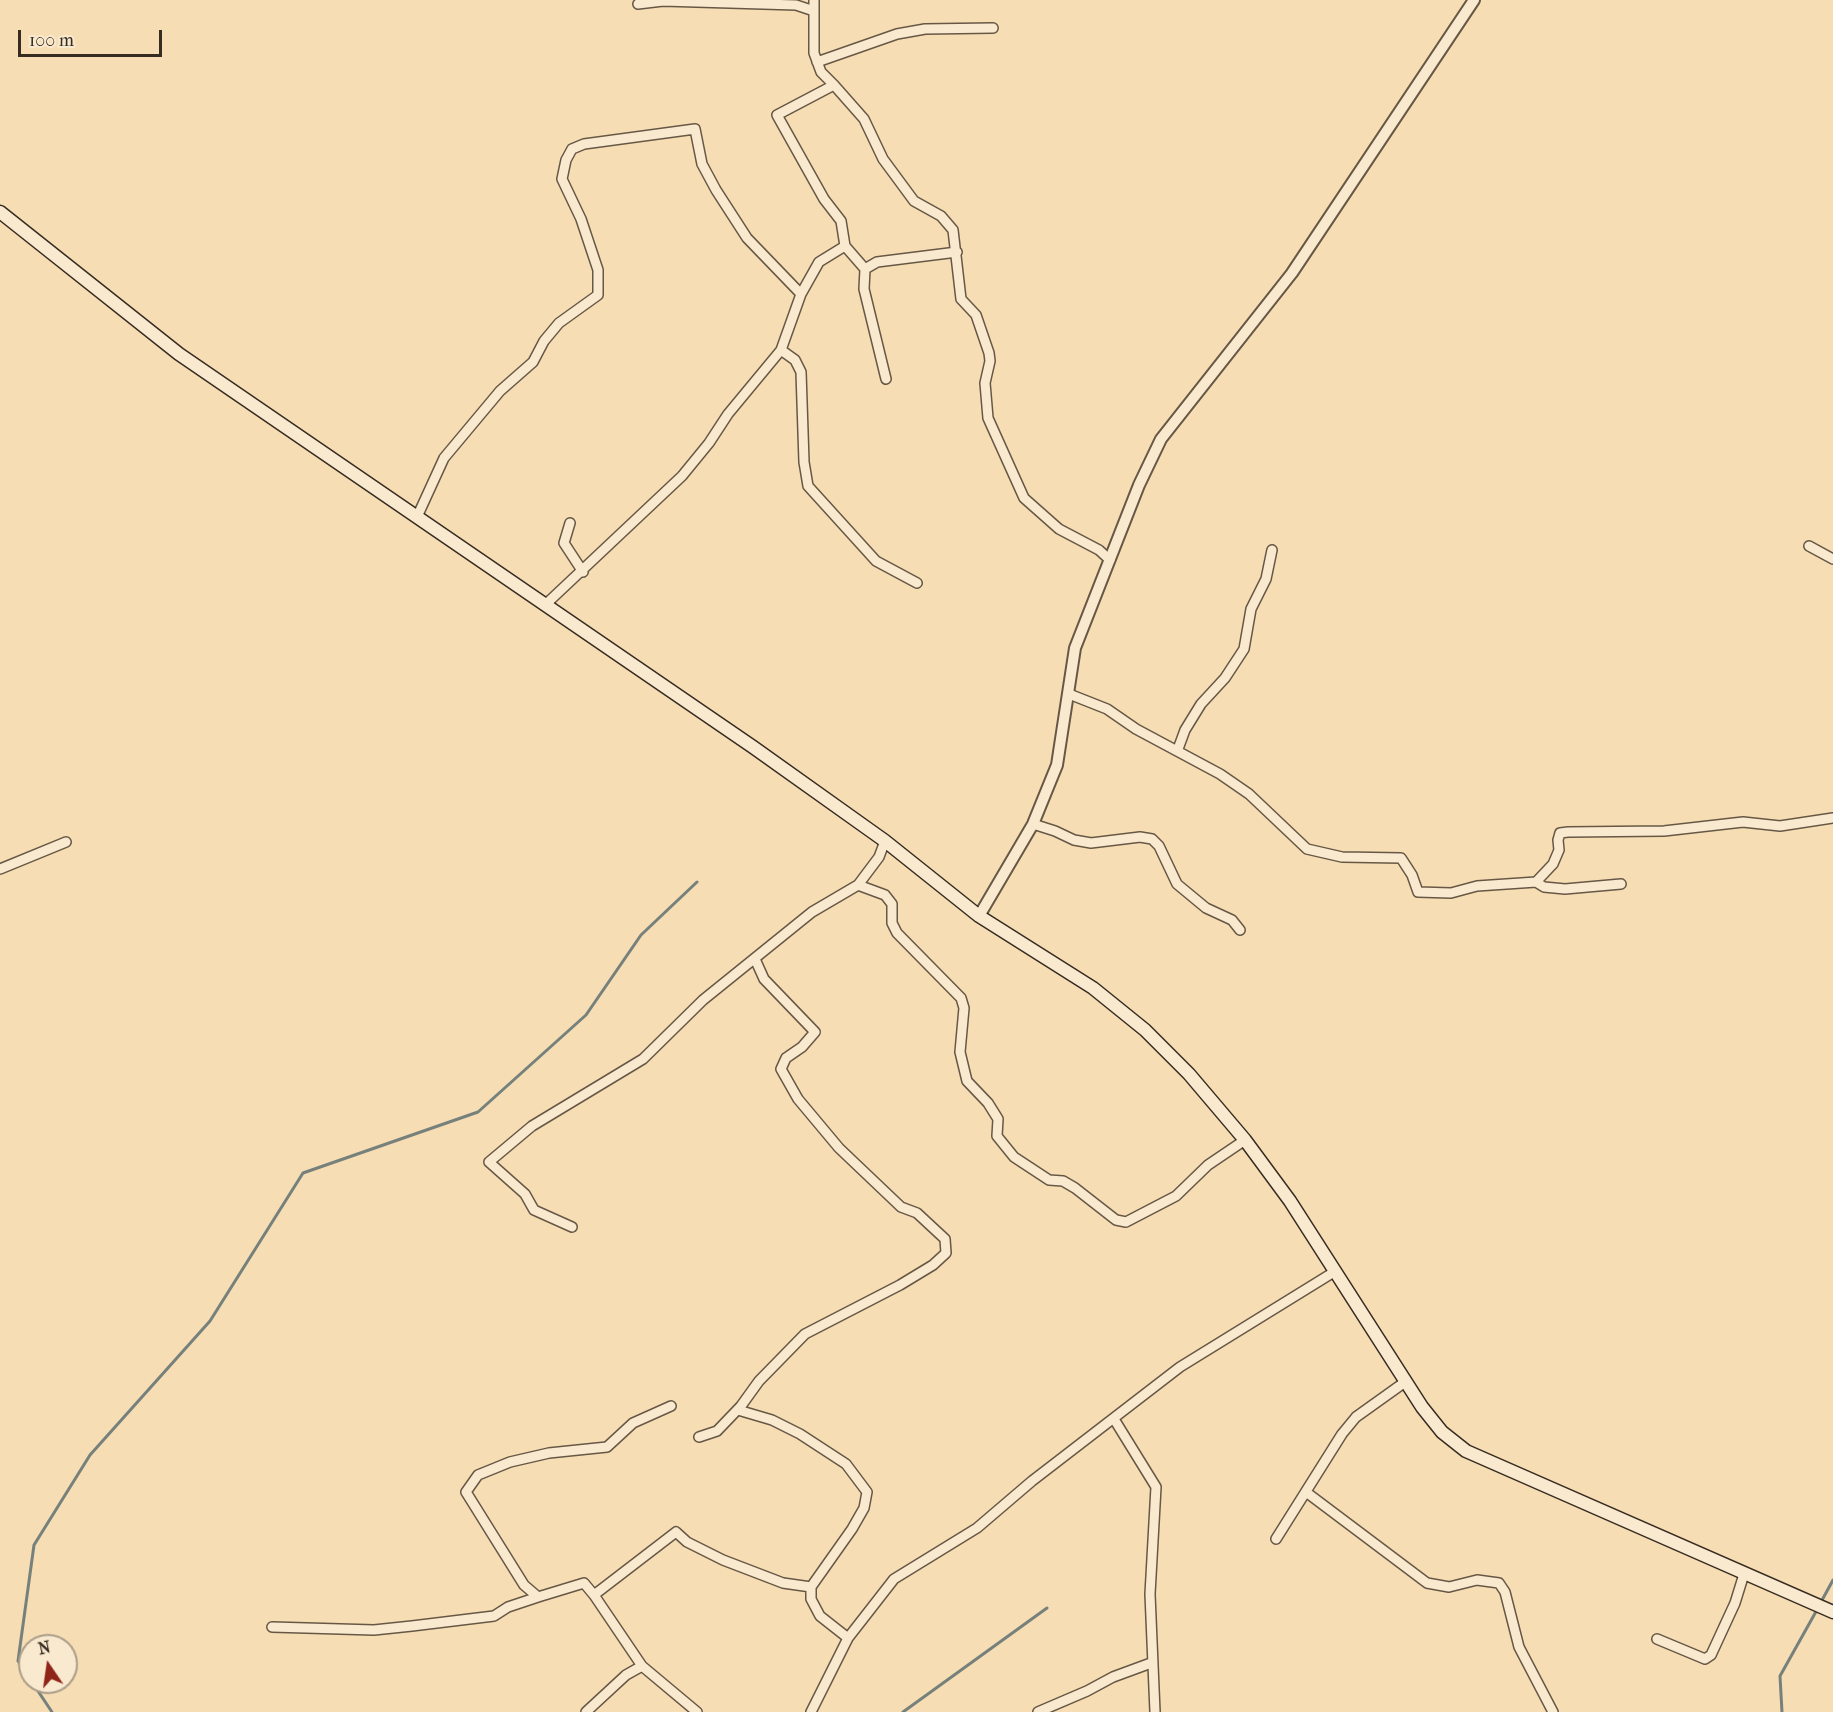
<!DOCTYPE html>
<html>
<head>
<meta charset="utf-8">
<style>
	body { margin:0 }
	#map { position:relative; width:1833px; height:1712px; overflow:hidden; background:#f6ddb4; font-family:"IM FELL French Canon",serif }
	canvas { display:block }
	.north { position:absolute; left:18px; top:1634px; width:60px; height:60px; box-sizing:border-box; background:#f9e9ce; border:2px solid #ab9d89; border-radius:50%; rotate:347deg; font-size:16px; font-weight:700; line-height:24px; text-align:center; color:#372c22 }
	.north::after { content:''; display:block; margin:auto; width:21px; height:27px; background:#8f2418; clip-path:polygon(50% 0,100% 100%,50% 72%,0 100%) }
	.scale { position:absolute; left:18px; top:30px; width:144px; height:27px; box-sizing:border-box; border:3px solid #372c22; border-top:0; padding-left:8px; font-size:18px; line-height:21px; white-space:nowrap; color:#372c22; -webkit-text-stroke:4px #f9e9ce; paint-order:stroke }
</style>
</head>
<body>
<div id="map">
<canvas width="1833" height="1712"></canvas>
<div class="north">N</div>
<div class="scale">100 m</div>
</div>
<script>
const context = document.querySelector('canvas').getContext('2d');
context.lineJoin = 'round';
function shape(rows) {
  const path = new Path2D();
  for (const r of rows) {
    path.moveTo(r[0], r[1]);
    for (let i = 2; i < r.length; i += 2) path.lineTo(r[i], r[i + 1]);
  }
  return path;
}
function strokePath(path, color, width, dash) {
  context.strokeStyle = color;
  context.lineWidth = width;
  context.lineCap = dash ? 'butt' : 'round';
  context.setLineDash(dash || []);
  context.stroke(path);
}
strokePath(shape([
	[1821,1602,1833,1580],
	[30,1679,18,1661,34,1545,90,1455,210,1321,303,1173,478,1112,586,1015,641,935,697,882],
	[32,1682,52,1712],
	[903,1712,1047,1608],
	[1782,1712,1780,1676,1818,1608]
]), '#77817c', 3);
const minor = shape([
	[638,4,663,1,796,5,814,11],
	[817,62,897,34,925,29,993,28],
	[834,85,864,119,883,159,914,201,941,216,953,230,961,299,976,315,989,353,990,361,985,383,988,418,1024,498,1059,529,1099,550,1110,560],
	[845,246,865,269],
	[781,350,801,294,819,262,845,246,841,221,824,199,777,115,834,85,821,72,814,53,814,0],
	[886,379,864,289,865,269,877,262,957,252],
	[417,517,444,458,500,391,533,362,544,341,559,323,598,295,598,270,581,219,562,179,566,160,572,149,584,144,695,129,702,164,716,190,747,238,801,294],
	[570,523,564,543,583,572],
	[1809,546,1833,559],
	[545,605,682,476,709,443,728,414,781,350,795,360,801,372,804,462,808,486,876,561,917,583],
	[1069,694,1107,709,1136,729,1220,774,1249,794,1307,849,1342,857,1401,858,1412,875,1418,892,1451,893,1477,886,1536,882,1553,864,1559,850,1558,840,1560,833,1568,832,1664,831,1743,822,1780,826,1833,818],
	[1178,749,1185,730,1201,704,1225,678,1244,649,1251,609,1266,579,1272,550],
	[1033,824,1055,831,1074,840,1091,843,1140,837,1152,839,1159,846,1177,884,1206,908,1232,920,1240,930],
	[0,869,66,842],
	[1536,882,1544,887,1565,889,1621,884],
	[858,885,885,895,892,904,892,923,897,933,961,998,964,1008,960,1052,967,1081,988,1103,998,1119,997,1136,1014,1157,1049,1180,1063,1181,1075,1188,1116,1220,1126,1222,1176,1196,1208,1165,1245,1140],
	[572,1227,534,1210,525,1194,489,1162,532,1126,643,1059,703,1000,812,912,858,885,879,857,885,841],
	[738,1410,772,1420,800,1434,846,1464,867,1492,864,1508,852,1529,811,1587,811,1599,820,1616,848,1638],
	[1114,1419,1156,1487,1150,1594,1155,1712],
	[699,1437,717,1431,741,1406,759,1381,805,1334,900,1285,933,1265,946,1253,945,1239,917,1213,901,1207,839,1148,798,1099,781,1069,786,1058,802,1047,815,1032,764,979,755,959],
	[1306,1492,1427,1583,1449,1587,1477,1580,1499,1583,1505,1592,1519,1647,1553,1712],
	[1276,1539,1342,1434,1356,1417,1405,1382],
	[594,1595,584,1583,538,1597,524,1585,466,1492,478,1475,510,1462,549,1453,607,1447,633,1423,671,1406],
	[272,1627,374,1630,412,1626,494,1616,508,1607,538,1597],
	[1657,1639,1705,1659,1711,1655,1735,1603,1744,1574],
	[642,1666,594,1595,676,1532,687,1542,723,1560,783,1583,811,1587],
	[586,1712,626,1675,642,1666,697,1712],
	[811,1712,848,1638,894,1579,977,1528,1032,1481,1180,1367,1334,1272],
	[1038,1712,1087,1691,1113,1677,1151,1663]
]);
const tertiary = shape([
	[979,916,1033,824,1057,765,1075,648,1139,485,1161,439,1292,273,1474,0]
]);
const secondary = shape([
	[0,212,179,354,753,747,885,841,979,916,1093,988,1145,1030,1189,1074,1245,1140,1290,1201,1422,1407,1442,1432,1466,1451,1833,1612]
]);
strokePath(minor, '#675846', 12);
strokePath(tertiary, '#675846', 14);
strokePath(secondary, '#372c22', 15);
strokePath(minor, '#f9e9ce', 9);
strokePath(tertiary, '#f9e9ce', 10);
strokePath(secondary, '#f9e9ce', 12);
</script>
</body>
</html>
